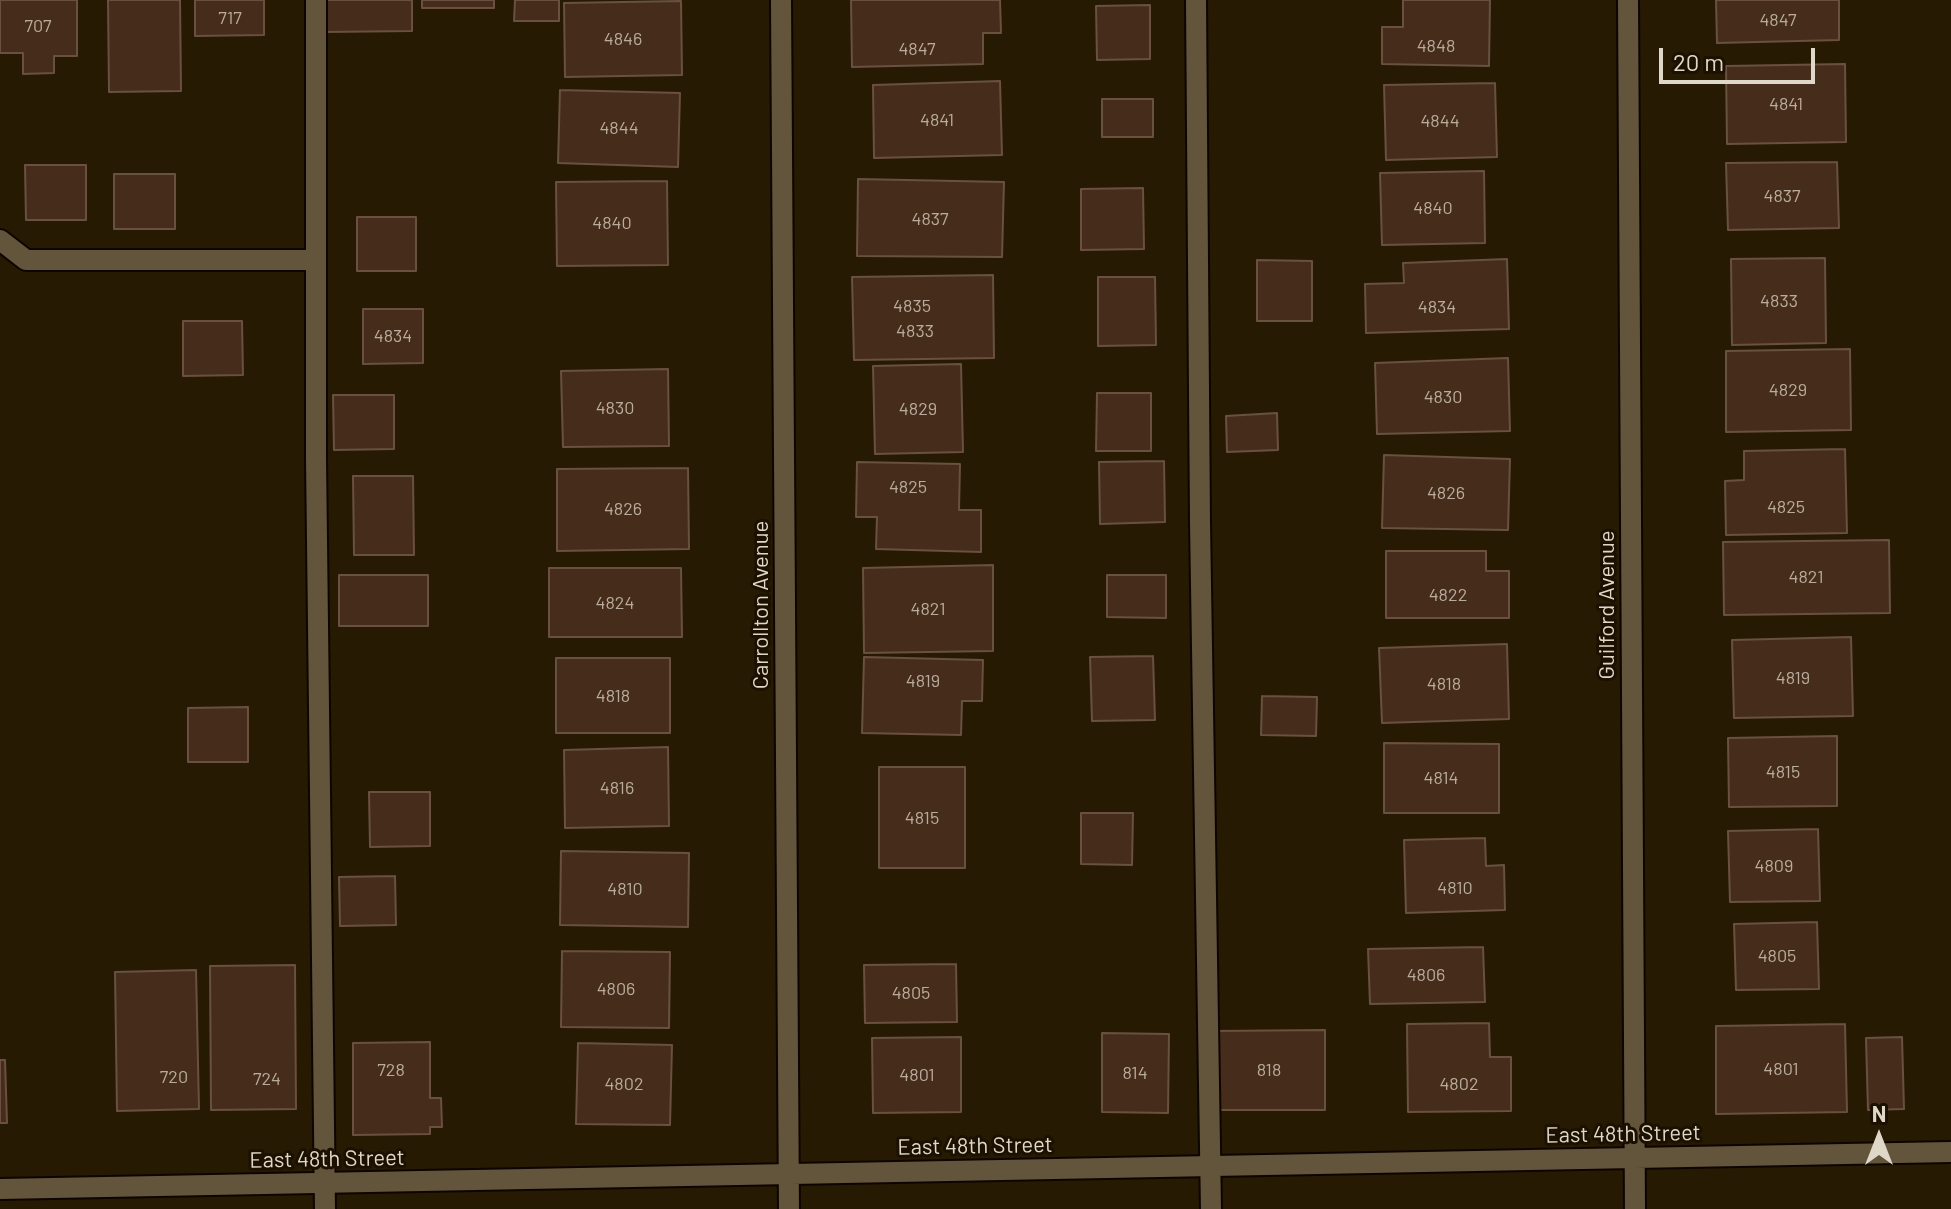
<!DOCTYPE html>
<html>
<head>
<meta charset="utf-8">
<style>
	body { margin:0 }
	#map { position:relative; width:1951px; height:1209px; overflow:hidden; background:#261a03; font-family:Barlow,sans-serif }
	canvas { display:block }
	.north { position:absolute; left:1839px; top:1097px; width:80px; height:80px; -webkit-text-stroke:6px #1c1100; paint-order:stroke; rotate:0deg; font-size:22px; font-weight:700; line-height:32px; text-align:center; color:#dfd7c8 }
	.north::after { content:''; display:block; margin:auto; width:28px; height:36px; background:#dfd7c8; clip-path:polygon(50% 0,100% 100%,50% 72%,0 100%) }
	.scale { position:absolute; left:1659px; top:48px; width:156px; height:36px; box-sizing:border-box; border:4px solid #dfd7c8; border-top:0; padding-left:10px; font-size:24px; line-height:28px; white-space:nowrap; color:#dfd7c8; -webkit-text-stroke:6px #1c1100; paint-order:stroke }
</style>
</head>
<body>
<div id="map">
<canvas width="1951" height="1209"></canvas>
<div class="north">N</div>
<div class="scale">20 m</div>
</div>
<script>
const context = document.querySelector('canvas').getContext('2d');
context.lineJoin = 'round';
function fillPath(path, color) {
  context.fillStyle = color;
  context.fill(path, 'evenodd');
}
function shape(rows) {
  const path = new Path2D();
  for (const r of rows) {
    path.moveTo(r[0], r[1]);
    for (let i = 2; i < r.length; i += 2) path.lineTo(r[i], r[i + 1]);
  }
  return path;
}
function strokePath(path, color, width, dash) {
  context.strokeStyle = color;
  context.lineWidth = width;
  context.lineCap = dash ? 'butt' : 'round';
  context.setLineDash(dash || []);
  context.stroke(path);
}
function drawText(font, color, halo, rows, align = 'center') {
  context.font = font + ' Barlow,sans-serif';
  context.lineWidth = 6;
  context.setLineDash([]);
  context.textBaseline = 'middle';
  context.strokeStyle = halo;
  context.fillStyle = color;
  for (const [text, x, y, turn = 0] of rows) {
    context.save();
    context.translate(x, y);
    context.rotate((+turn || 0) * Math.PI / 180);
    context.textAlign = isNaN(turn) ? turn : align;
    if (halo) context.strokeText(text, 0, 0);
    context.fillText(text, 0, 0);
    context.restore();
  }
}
const building = shape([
	[0,0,77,0,77,56,54,56,54,73,23,74,23,53,0,53,0,0],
	[108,0,180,0,181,91,109,92,108,0],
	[195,0,264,0,264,35,195,36,195,0],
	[325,0,412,0,412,31,325,32,325,0],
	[422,0,494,0,494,8,422,8,422,0],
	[515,0,559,0,559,21,514,21,515,0],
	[851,0,1000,0,1001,33,983,33,983,64,852,67,851,0],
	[1403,0,1490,0,1489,66,1382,64,1382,27,1403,27,1403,0],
	[1716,0,1839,0,1839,40,1717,43,1716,0],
	[681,1,682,75,565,77,564,3,681,1],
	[1150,5,1150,59,1097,60,1096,6,1150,5],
	[1845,64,1846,142,1727,144,1726,66,1845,64],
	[1000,81,1002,155,874,158,873,85,1000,81],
	[1495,83,1497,157,1386,160,1384,85,1495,83],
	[560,90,680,93,678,167,558,163,560,90],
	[1102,99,1153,99,1153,137,1102,137,1102,99],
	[1837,162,1839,228,1728,230,1726,163,1837,162],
	[25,165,86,165,86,220,26,220,25,165],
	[1484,171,1485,243,1382,245,1380,173,1484,171],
	[114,174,175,174,175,229,114,229,114,174],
	[858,179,1004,182,1002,257,857,256,858,179],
	[667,181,668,265,557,266,556,182,667,181],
	[1143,188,1144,249,1081,250,1081,189,1143,188],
	[357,217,416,217,416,271,357,271,357,217],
	[1825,258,1826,343,1732,345,1731,259,1825,258],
	[1507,259,1509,329,1366,333,1365,284,1404,283,1403,263,1507,259],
	[1257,260,1312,261,1312,321,1257,321,1257,260],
	[993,275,994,358,854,360,852,277,993,275],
	[1098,277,1155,277,1156,345,1098,346,1098,277],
	[363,309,423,309,423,363,363,364,363,309],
	[183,321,242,321,243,375,183,376,183,321],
	[1850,349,1851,430,1726,432,1726,351,1850,349],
	[1508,358,1510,431,1377,434,1375,363,1508,358],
	[961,364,963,452,875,454,873,366,961,364],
	[668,369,669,446,563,447,561,371,668,369],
	[1097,393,1151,393,1151,451,1096,451,1097,393],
	[333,395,394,395,394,449,334,450,333,395],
	[1277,413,1278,450,1227,452,1226,416,1277,413],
	[1845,449,1847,533,1726,535,1725,481,1744,480,1744,451,1845,449],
	[1384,455,1510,459,1508,530,1382,528,1384,455],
	[1164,461,1165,522,1100,524,1099,462,1164,461],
	[857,462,960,464,959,510,981,510,981,552,876,549,877,517,856,517,857,462],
	[688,468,689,549,557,551,557,469,688,468],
	[353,476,413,476,414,555,354,555,353,476],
	[1889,540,1890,613,1724,615,1723,542,1889,540],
	[1386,551,1486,551,1486,571,1509,571,1509,618,1386,618,1386,551],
	[993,565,993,651,864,653,863,568,993,565],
	[549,568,681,568,682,637,549,637,549,568],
	[339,575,428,575,428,626,339,626,339,575],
	[1107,575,1166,575,1166,618,1107,617,1107,575],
	[1851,637,1853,716,1734,718,1732,640,1851,637],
	[1507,644,1509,719,1382,723,1379,648,1507,644],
	[1153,656,1155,720,1092,721,1090,657,1153,656],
	[864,657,983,660,982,701,962,701,961,735,862,733,864,657],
	[556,658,670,658,670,733,556,733,556,658],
	[1262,696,1317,697,1316,736,1261,735,1262,696],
	[248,707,248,762,188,762,188,708,248,707],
	[1837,736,1837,806,1729,807,1728,738,1837,736],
	[1384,743,1499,744,1499,813,1384,813,1384,743],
	[668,747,669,826,565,828,564,750,668,747],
	[879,767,965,767,965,868,879,868,879,767],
	[369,792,430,792,430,846,370,847,369,792],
	[1081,813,1133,813,1132,865,1081,864,1081,813],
	[1818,829,1820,901,1730,902,1728,831,1818,829],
	[1485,838,1486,866,1504,865,1505,910,1406,913,1404,840,1485,838],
	[561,851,689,853,688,927,560,925,561,851],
	[395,876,396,925,340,926,339,877,395,876],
	[1817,922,1819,989,1736,990,1734,924,1817,922],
	[1483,947,1485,1002,1370,1004,1368,949,1483,947],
	[562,951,670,952,669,1028,561,1027,562,951],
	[956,964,957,1022,865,1023,864,965,956,964],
	[295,965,296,1109,211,1110,210,966,295,965],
	[196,970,199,1109,117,1111,115,972,196,970],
	[1489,1023,1490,1057,1511,1057,1511,1111,1408,1112,1407,1024,1489,1023],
	[1845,1024,1847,1112,1716,1114,1716,1026,1845,1024],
	[1325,1030,1325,1110,1213,1110,1213,1031,1325,1030],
	[1102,1033,1169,1034,1168,1113,1102,1112,1102,1033],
	[961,1037,961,1112,873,1113,872,1038,961,1037],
	[1902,1037,1904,1109,1868,1110,1866,1038,1902,1037],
	[430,1042,430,1098,441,1098,442,1127,430,1127,430,1134,353,1135,353,1043,430,1042],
	[578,1043,672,1045,670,1125,576,1124,578,1043],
	[0,1060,5,1060,7,1123,0,1123,0,1060]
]);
fillPath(building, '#462d1b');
strokePath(building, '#695040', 2);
const service = shape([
	[316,0,316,458,325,1209],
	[1196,0,1200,522,1211,1209],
	[0,240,26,260,316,260]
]);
const minor = shape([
	[781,0,789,1209],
	[1628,0,1635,1209],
	[0,1189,1951,1152]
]);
strokePath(service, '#0f0500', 24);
strokePath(minor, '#0f0500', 24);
strokePath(service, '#63553c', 20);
strokePath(minor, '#63553c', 20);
drawText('18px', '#b9ac9d', null, [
	["717",230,18],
	["4847",1778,20],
	["707",38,26],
	["4846",623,39],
	["4848",1436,46],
	["4847",917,49],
	["4841",1786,104],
	["4841",937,120],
	["4844",1440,121],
	["4844",619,128],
	["4837",1782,196],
	["4840",1433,208],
	["4837",930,219],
	["4840",612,223],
	["4833",1779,301],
	["4835",912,306],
	["4834",1437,307],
	["4833",915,331],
	["4834",393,336],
	["4829",1788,390],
	["4830",1443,397],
	["4830",615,408],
	["4829",918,409],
	["4825",908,487],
	["4826",1446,493],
	["4825",1786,507],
	["4826",623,509],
	["4821",1806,577],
	["4822",1448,595],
	["4824",615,603],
	["4821",928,609],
	["4819",1793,678],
	["4819",923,681],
	["4818",1444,684],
	["4818",613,696],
	["4815",1783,772],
	["4814",1441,778],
	["4816",617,788],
	["4815",922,818],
	["4809",1774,866],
	["4810",1455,888],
	["4810",625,889],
	["4805",1777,956],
	["4806",1426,975],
	["4806",616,989],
	["4805",911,993],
	["4801",1781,1069],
	["728",391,1070],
	["818",1269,1070],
	["814",1135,1073],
	["4801",917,1075],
	["720",174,1077],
	["724",267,1079],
	["4802",624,1084],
	["4802",1459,1084]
]);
drawText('22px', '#dfd7c8', '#1c1100', [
	["Carrollton Avenue",761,605,-90],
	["Guilford Avenue",1607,605,-90],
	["East 48th Street",1623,1134,-1],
	["East 48th Street",975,1146,-1],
	["East 48th Street",327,1159,-1]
]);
</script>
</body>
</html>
